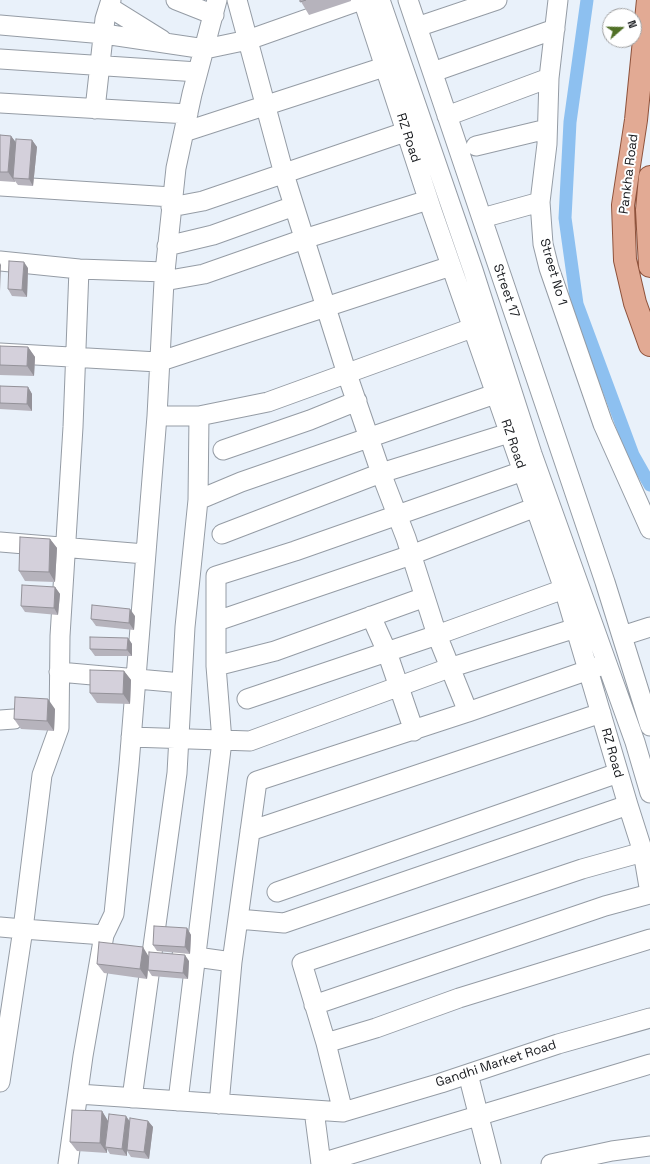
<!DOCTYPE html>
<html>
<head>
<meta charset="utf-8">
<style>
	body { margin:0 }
	#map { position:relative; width:650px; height:1164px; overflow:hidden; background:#e9f1fa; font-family:"Space Grotesk",sans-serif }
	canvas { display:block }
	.north { position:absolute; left:602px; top:8px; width:40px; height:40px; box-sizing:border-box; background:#fff; border:1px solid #a2a3a4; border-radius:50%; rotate:70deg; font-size:11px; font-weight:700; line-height:16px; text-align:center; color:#16181c }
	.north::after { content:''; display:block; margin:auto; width:14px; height:18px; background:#517127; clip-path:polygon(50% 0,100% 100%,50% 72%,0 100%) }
</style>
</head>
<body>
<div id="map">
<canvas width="650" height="1164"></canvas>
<div class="north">N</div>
</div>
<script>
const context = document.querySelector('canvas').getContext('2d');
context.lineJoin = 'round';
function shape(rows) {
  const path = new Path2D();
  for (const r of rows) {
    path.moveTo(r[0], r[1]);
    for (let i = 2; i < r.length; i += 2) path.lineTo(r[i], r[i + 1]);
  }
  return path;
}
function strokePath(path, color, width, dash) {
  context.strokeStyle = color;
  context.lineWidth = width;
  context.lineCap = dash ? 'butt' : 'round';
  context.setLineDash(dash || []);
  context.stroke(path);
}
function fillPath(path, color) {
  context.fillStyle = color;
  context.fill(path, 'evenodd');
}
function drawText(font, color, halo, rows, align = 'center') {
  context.font = font + ' "Space Grotesk",sans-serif';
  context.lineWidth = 4;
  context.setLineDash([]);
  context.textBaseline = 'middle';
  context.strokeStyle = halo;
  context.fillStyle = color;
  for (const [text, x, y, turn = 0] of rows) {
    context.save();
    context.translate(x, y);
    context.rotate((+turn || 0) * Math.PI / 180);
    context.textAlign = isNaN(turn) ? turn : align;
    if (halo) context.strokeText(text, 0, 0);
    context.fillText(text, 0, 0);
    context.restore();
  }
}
strokePath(shape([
	[587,0,570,122,565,218,577,304,633,455,650,485]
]), '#8dc0f0', 13);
const minor = shape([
	[176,0,214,15],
	[363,0,432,211,564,589,628,805,643,852,650,893],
	[380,0,473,270,532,454,635,742,650,793],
	[408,0,605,582,650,726],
	[558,0,549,78,547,144,540,202,543,244,549,268,603,424,650,529],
	[109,7,162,40],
	[0,25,104,34,205,49,248,40,361,0],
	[417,27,497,0],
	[0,59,198,72],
	[433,72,555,29],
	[0,103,188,114],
	[95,109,105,19,111,0],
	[447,116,549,78],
	[184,132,384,67],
	[476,146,547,129],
	[0,186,172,197],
	[171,207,203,201,405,132],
	[482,218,540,202],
	[167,246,213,235,294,206],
	[0,261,79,269,73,427,60,636,59,728,42,775,23,929,0,927],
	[79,269,165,272],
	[164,281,204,274,304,239,428,200],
	[0,353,158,362,451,266],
	[157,416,199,416,268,402,472,328],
	[223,450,310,420,357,401],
	[198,500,241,482,495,394,508,392],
	[222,534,381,473,509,433],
	[0,542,145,554],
	[371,616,387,652,414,731],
	[217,621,411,555,536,507],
	[622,636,650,627],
	[216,666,275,651,425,597],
	[59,672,182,683],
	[247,699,437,635,564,589],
	[468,712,600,666],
	[0,720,14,719],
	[131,737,250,741,449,668,576,628],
	[250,831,601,713],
	[277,892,618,773],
	[238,919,284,923,628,805],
	[182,955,232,962],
	[314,1005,605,906,650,894],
	[326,1043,302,963,582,869,643,852],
	[468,1074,491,1164],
	[0,1082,23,929,104,935],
	[78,1094,343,1112,441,1083,558,1044,650,1018],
	[132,1098,177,773,185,627,198,500,199,416],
	[178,1101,222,741,216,666,216,576,295,551,523,471],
	[219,1104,232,962,257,781,468,712,437,635,406,538,381,473,347,374,284,174,237,0],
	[314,1110,321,1164],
	[343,1112,326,1043,376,1028,459,998,650,939],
	[321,1163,650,1064],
	[68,1164,83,1056,104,935,114,914,129,765,157,416,164,281,176,168,192,94,217,0],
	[551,1164,612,1151,650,1146]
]);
const major = shape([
	[648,0,636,120,623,205,625,260,635,303,650,345],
	[650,177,647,210,650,266]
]);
strokePath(minor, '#959ca5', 21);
strokePath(major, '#8e523b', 24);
strokePath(minor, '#fff', 19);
strokePath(major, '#e2aa94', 22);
fillPath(shape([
	[300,0,351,0,351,1,309,15],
	[0,135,11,136,16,143,32,140,37,147,33,186,18,185,15,181,15,182,0,181],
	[28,268,27,297,12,296,8,289],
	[0,346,28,347,35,357,34,376,0,375],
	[0,386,28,387,32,394,32,411,0,409],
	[50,539,57,548,55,582,25,581,19,571],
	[55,587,60,594,58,615,25,612,21,606],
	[135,616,134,630,96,626,91,619],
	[128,638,132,644,132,656,95,656,90,649],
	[124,671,131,680,130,704,97,703,90,693],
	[55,709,54,731,21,729,14,719],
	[187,928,191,935,190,954,157,951,153,945],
	[149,956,189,961,188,979,152,976,148,970,147,979,104,973,97,964],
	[102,1111,108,1121,148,1121,153,1127,149,1159,131,1157,127,1151,127,1156,110,1154,107,1149,107,1153,77,1151,70,1142]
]), '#b6b3bc');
fillPath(shape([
	[11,136,18,145,13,178,15,182,8,172],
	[32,140,37,147,33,186,29,179],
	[24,262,28,268,27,297,22,290],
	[0,263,1,265,0,291],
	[28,347,35,357,34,376,27,366],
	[28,387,32,394,32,411,27,404],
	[50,539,57,548,55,582,49,572],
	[55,587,60,594,58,615,54,608],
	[130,609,135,616,134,630,129,623],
	[128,638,132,644,132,656,127,650],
	[124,671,131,680,130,704,123,694],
	[48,699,55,709,54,731,47,721],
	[187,928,191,935,190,954,185,947],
	[143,947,149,957,147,979,140,969],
	[185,955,189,961,188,979,183,973],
	[102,1111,108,1121,105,1147,107,1149,107,1153,100,1143],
	[126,1116,131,1123,127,1150,127,1156,122,1149],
	[148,1121,153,1127,149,1159,144,1152]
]), '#949299');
const building = shape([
	[300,0,306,0,300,2,300,0],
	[0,135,11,136,8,172,0,172,0,135],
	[16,139,32,140,29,179,13,178,16,139],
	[9,261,24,262,22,290,8,289,9,261],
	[0,346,28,347,27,366,0,365,0,346],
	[0,386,28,387,27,404,0,403,0,386],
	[20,537,50,539,49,572,19,571,20,537],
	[22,585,55,587,54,608,21,606,22,585],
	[92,605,130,609,129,623,91,619,92,605],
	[90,637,128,638,127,650,90,649,90,637],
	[90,670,124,671,123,694,90,693,90,670],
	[15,697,48,699,47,721,14,719,15,697],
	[154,926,187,928,185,947,153,945,154,926],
	[99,942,143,947,140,969,97,964,99,942],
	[149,952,185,955,183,973,148,970,149,952],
	[72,1110,102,1111,100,1143,70,1142,72,1110],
	[109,1114,126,1116,122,1149,105,1147,109,1114],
	[130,1118,148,1121,144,1152,127,1150,130,1118]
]);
fillPath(building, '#d4d0db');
strokePath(building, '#949299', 1);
drawText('13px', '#16181c', '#fff', [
	["RZ Road",408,138,72],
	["Pankha Road",629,174,-83],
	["Street No 1",553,272,74],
	["Street 17",506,291,71],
	["RZ Road",513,444,71],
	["RZ Road",612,753,74],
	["Gandhi Market Road",496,1064,-18]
]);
</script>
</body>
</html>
